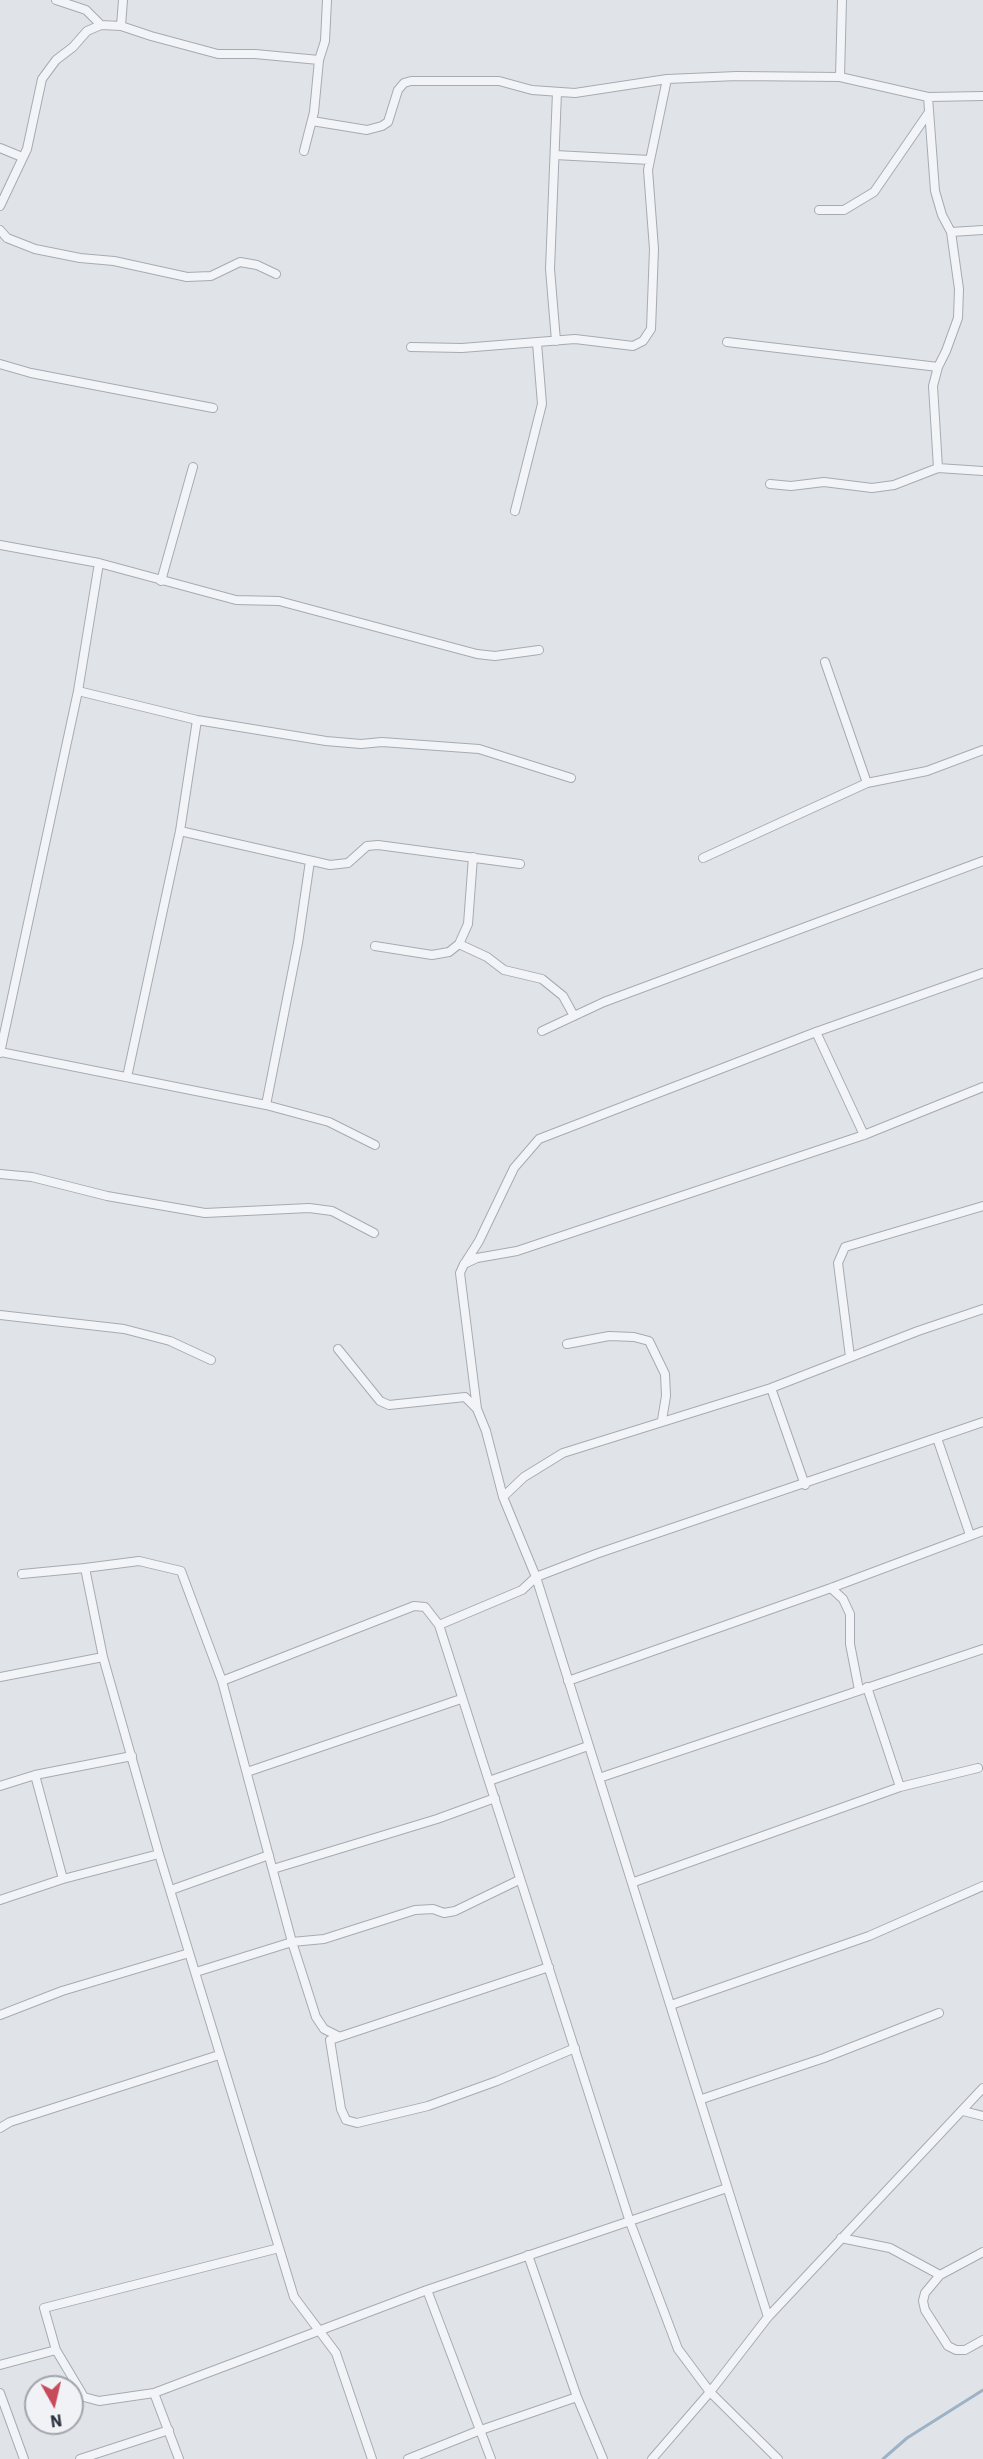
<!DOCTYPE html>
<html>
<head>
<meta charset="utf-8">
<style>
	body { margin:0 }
	#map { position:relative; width:983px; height:2459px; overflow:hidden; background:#e0e4e9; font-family:"IBM Plex Sans",sans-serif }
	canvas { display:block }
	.north { position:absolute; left:24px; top:2375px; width:60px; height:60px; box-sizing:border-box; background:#f0f2f6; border:2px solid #a1a5ad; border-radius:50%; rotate:172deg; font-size:16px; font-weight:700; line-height:24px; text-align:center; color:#2a313f }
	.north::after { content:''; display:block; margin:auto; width:21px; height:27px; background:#c84b5c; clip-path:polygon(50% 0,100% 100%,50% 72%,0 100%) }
</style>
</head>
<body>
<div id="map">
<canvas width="983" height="2459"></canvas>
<div class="north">N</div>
</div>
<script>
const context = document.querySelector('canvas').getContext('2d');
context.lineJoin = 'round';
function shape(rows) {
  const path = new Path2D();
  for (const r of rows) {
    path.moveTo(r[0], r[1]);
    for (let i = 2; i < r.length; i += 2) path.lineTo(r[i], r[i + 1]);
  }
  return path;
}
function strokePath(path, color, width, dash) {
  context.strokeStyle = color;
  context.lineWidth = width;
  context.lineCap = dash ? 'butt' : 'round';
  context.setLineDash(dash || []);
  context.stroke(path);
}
strokePath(shape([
	[883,2459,907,2438,983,2390]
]), '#9db1c7', 3);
const minor = shape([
	[56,0,86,10,101,25],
	[123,0,121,26,151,36,218,54,255,54,319,60,325,41,327,0],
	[840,77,842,0],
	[928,97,935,191,942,215,951,232,959,289,958,318,946,351,938,367,933,386,938,468],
	[312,121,367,130,382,126,388,122,398,90,404,83,411,81,499,81,532,90,575,93,667,79,737,76,840,77,928,97,983,96],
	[0,148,22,157],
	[304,151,314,112,319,60],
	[555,155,650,160],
	[0,206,27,149,42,79,56,60,73,47,87,31,101,25,121,26],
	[819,210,844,210,874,192,929,112],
	[0,230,7,238,35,249,80,258,114,261,187,277,211,276,240,262,257,265,276,274],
	[951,232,983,230],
	[556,341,550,269,557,92],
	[727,342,938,367],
	[411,347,462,348,575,339,633,346,643,341,651,329,654,249,648,170,667,79],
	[0,364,31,373,213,408],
	[770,484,791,486,824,482,872,488,894,485,938,468,983,471],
	[515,511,542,404,537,343],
	[0,545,99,563,236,600,279,601,477,654,495,656,539,650],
	[161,581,193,467],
	[825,662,867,783],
	[78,691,197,720,326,741,361,744,382,742,479,749,571,778],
	[180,831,330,865,348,863,367,846,378,845,520,864],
	[703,858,867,783,927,771,983,750],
	[459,944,487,957,504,970,542,979,563,996,574,1016],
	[375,946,432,955,449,952,459,944,468,924,473,857],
	[542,1031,604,1002,983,861],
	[816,1032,864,1135],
	[0,1052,266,1105,329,1122,375,1145],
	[0,1053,78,691,99,563],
	[127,1077,180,831,197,720],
	[266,1105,298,943,310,861],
	[0,1174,32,1177,107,1196,205,1213,309,1208,332,1211,374,1233],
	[465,1263,479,1241,514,1168,539,1139,816,1032,983,973],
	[0,1315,124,1329,170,1341,211,1360],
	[567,1344,609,1336,634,1337,649,1341,665,1374,666,1396,662,1420],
	[338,1349,380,1401,389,1405,465,1397,477,1409,486,1431,503,1497],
	[850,1357,838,1263,845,1247,983,1206],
	[771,1388,805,1485],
	[477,1409,460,1273,464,1264,477,1258,517,1251,864,1135,983,1087],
	[937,1438,970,1535],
	[22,1574,85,1568],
	[831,1588,843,1599,850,1614,850,1644,859,1690],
	[0,1677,103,1657],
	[222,1681,414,1606,425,1607,439,1625],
	[568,1681,831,1588,983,1531],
	[867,1687,900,1787],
	[247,1772,461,1699],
	[35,1775,63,1879],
	[599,1778,983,1649],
	[489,1781,588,1746],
	[0,1786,35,1775,132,1756],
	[273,1869,437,1819,495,1798],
	[634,1882,900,1787,978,1768],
	[171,1890,269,1855],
	[0,1900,63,1879,159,1854],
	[549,1967,330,2040,341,2109,346,2120,357,2123,428,2106,497,2081,575,2048],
	[196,1972,292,1942,324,1939,415,1910,433,1909,444,1913,455,1911,519,1880],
	[671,2005,869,1936,983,1886],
	[0,2015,62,1991,189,1953],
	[338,2036,324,2029,316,2017,292,1942,222,1681,181,1571,139,1561,85,1568,103,1657,159,1854,294,2297,336,2353,372,2459],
	[702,2099,824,2058,939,2013],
	[963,2111,983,2116],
	[0,2128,10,2122,219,2055],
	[841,2238,890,2248,940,2275],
	[279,2248,44,2308,56,2350,84,2397,99,2401,154,2393,427,2290,727,2188],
	[983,2252,940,2275,925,2293,923,2301,925,2310,948,2346,956,2350,965,2350,983,2340],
	[528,2255,577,2397,603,2459],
	[427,2290,491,2459],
	[768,2317,536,1577,503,1497,524,1477,563,1453,771,1388,918,1331,983,1309],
	[0,2365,56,2350],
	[0,2393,24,2459],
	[154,2393,179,2459],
	[80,2459,169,2430],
	[408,2459,478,2431,577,2397],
	[652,2459,710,2392,768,2317,983,2088],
	[778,2459,710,2392,678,2349,630,2222,439,1625,522,1590,536,1577,596,1554,983,1422]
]);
strokePath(minor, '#a6abb3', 10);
strokePath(minor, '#f3f4f7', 8);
</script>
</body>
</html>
